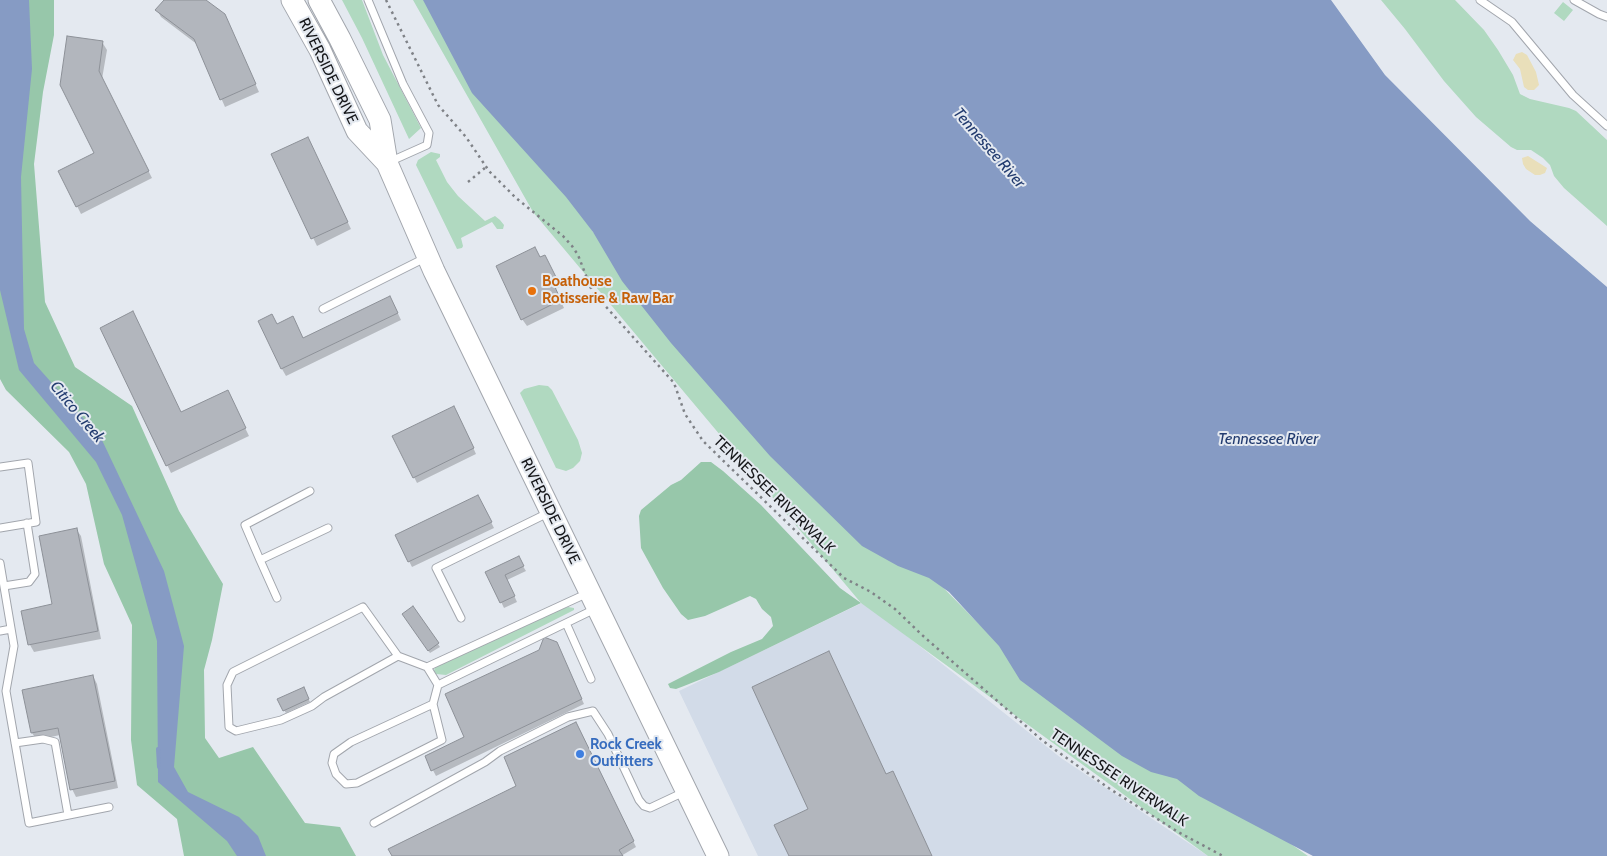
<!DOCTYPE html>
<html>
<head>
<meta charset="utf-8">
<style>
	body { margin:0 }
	canvas { display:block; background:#e4e9f0 }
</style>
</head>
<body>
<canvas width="1607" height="856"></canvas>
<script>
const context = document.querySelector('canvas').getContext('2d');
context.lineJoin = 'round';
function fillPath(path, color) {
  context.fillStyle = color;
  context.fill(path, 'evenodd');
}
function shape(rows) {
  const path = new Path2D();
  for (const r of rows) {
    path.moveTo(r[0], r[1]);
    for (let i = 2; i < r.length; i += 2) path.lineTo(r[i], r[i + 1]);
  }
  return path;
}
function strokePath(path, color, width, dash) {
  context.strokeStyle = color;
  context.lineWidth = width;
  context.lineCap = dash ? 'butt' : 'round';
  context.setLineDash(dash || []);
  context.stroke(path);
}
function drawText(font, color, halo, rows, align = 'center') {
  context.font = font + ' Cabin,sans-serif';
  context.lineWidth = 4;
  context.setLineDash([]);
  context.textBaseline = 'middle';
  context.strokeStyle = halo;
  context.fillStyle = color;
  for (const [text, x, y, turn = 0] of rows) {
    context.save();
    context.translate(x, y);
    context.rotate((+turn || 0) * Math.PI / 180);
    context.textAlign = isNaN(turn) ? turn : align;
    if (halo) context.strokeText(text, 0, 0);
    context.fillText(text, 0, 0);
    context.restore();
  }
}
fillPath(shape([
	[864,602,1061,758,1208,856,758,856,679,691]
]), '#d2dbe8');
fillPath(shape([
	[342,0,362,0,383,55,421,128,409,139,362,38],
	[413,0,449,0,593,232,979,624,1308,856,1208,856,861,603,533,212],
	[1381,0,1455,0,1484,30,1498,50,1513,75,1520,94,1530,99,1569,108,1576,111,1607,140,1607,226,1564,188,1554,176,1550,165,1543,158,1531,150,1517,150,1511,147,1476,117,1444,81,1405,29],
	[1563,2,1573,10,1564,21,1554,13],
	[431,152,440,154,440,157,436,160,447,182,458,196,485,221,495,216,500,220,504,225,503,229,497,229,492,222,461,238,463,246,462,248,457,249,416,165,418,160],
	[539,385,548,386,552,390,578,440,582,453,580,461,573,468,566,471,556,468,520,393,524,389],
	[568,607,574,608,574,610,446,675,436,674,434,671,435,667,539,617]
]), '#b0d9c0');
fillPath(shape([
	[0,0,54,0,54,35,43,92,34,164,45,302,75,367,132,406,179,511,223,584,212,640,204,670,205,738,219,758,253,747,305,823,340,827,356,856,184,856,177,819,137,785,131,740,132,625,104,564,86,484,69,452,6,390,0,379],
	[711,462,723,471,761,505,840,588,861,603,719,672,684,686,676,689,670,688,668,684,731,652,762,639,773,626,771,617,762,609,756,599,750,596,705,616,688,620,681,614,663,588,641,548,639,516,641,510,671,485,681,480,701,462]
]), '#97c7aa');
fillPath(shape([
	[1522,52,1527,55,1536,72,1539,85,1534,90,1528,90,1524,87,1520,69,1513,60,1516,54],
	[1528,156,1547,168,1545,173,1540,175,1535,175,1526,169,1523,164,1522,158]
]), '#e9dfba');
fillPath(shape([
	[0,0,29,0,32,69,21,177,24,329,34,363,101,438,164,571,184,646,174,767,188,792,239,817,258,836,266,856,237,856,227,841,158,782,157,641,122,515,96,462,19,370,0,290],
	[423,0,1331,0,1385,75,1530,221,1607,287,1607,856,1313,856,1199,796,1177,779,1151,772,1122,756,1020,680,999,646,949,592,929,578,898,566,862,546,770,456,671,343,622,281,593,232,566,197,472,93]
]), '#869bc4');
fillPath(shape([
	[165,0,204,0,228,23,259,92,225,107,198,45,161,17,157,10],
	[102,42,107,50,102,79,152,178,81,214,77,206,95,153,61,85],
	[311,146,351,229,317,246,273,155],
	[540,258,549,264,560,287,555,289,564,308,527,326,522,319],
	[394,305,401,320,286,376,282,369,277,325,303,340],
	[102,328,181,414,231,399,249,436,171,473],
	[457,412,476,454,417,483,394,437],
	[481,502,494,528,412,567,409,561],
	[76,529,81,536,101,639,34,652,30,645,23,612,54,605],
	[521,563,526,571,507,580,517,602,504,608,487,573],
	[413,608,440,647,430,653,406,617],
	[559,649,584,704,436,776,426,757,465,738],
	[93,676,97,684,118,788,76,797,72,789,60,735,37,740,32,733],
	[303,688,310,702,286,713,284,710],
	[579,729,636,847,621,856,393,856,517,786]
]), '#0003');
strokePath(shape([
	[158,749,159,767]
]), '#869bc4', 4);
const building = shape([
	[164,0,206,0,225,14,256,84,220,100,194,39,155,10,164,0],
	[67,36,103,41,99,71,149,171,76,207,58,171,94,153,60,85,67,36],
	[308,137,348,222,311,239,271,154,308,137],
	[535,247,540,257,545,255,557,279,552,281,561,300,521,320,496,266,535,247],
	[390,296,398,313,281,369,258,321,272,314,277,324,293,316,303,338,390,296],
	[133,311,181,412,228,390,246,428,166,466,100,328,133,311],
	[454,406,474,448,413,478,392,436,454,406],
	[478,495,492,522,408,562,395,535,478,495],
	[77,528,98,631,28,645,21,611,52,604,39,536,77,528],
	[519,556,524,566,505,575,515,596,500,603,485,572,519,556],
	[413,606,439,643,428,651,402,614,413,606],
	[544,637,557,642,582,699,431,771,425,756,464,737,445,694,539,650,544,637],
	[829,651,886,774,893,771,932,856,789,856,774,825,808,809,752,687,829,651],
	[93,675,115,781,70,790,58,728,31,733,22,690,93,675],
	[304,687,309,699,283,711,277,699,304,687],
	[576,722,634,841,619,850,623,856,392,856,388,849,516,786,504,757,576,722]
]);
fillPath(building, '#b2b6bd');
strokePath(building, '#8d9198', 1);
const service = shape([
	[368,0,403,84,429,133,427,145,389,162],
	[1480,0,1512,22,1573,95,1607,126],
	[1574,0,1599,14,1607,17],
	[323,309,425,258],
	[0,467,28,463,36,522,0,528],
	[310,491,245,525,260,560,328,528],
	[260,560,277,598],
	[0,563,14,646,6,691,29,823,109,807],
	[4,586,29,582,35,574,27,523],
	[461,618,436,568,548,513],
	[566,623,591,679],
	[0,631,11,629],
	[398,656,324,697,312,706,281,720,236,731,229,727,227,685,233,672,363,607,398,656,427,667,438,685,433,704,442,740,357,783,346,784,336,774,332,763,334,754,351,742,433,704],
	[427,667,588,593],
	[438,685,595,609],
	[15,743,43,739,55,742,68,815],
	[374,823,485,762,500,751,568,717,593,711,608,734,639,800,644,806,650,808,684,792]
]);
const primary = shape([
	[292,0,320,50,357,131,387,163],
	[319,0,340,39,380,120,387,163,434,271,718,856]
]);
strokePath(service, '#a2a6ad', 9);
strokePath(primary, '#a2a6ad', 23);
strokePath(shape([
	[386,0,438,105,466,137,489,171,516,198,563,236,572,246,578,255,592,291,674,383,685,414,703,441,844,578,871,592,895,609,922,635,1043,741,1110,789,1178,832,1223,856],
	[468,182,486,167]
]), '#7f8287', 2.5, [2.5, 4]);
strokePath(service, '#fff', 7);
strokePath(primary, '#fff', 21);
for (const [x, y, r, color] of [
	[532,291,5,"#e8710a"],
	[580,754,5,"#3f7fe0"]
]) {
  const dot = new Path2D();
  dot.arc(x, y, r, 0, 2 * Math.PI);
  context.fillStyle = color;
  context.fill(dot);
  strokePath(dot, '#e4e9f0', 2);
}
drawText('15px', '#16171a', '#e4e9f0', [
	["RIVERSIDE DRIVE",328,71,64],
	["TENNESSEE RIVERWALK",774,495,44],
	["RIVERSIDE DRIVE",550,511,64],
	["TENNESSEE RIVERWALK",1119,778,34]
]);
drawText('bold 15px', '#c56008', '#e4e9f0', [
	["Boathouse",542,282],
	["Rotisserie & Raw Bar",542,299]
], 'left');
drawText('bold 15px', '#366cbe', '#e4e9f0', [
	["Rock Creek",590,745],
	["Outfitters",590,762]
], 'left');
drawText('italic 16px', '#223b6f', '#e4e9f0', [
	["Tennessee River",989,148,49],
	["Citico Creek",77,412,50],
	["Tennessee River",1268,439]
]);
</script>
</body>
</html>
